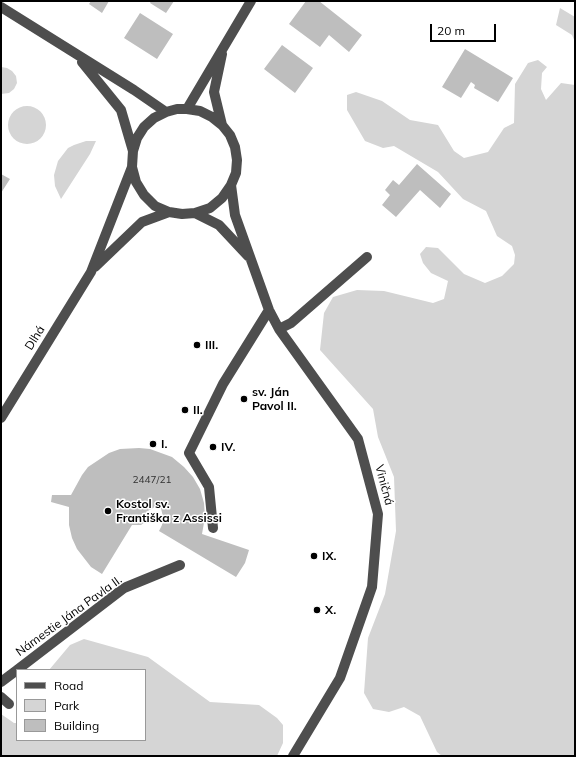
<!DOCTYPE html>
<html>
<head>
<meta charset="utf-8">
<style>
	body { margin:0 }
	#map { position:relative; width:576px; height:757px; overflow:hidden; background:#fff; font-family:Mulish,sans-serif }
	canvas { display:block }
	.frame { position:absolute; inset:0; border:2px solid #000; pointer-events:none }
	.legend { position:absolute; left:16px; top:669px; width:130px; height:72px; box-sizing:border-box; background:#fff; border:1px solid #999; margin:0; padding:5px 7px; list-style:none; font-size:12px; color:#000 }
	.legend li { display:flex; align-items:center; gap:8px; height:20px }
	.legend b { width:20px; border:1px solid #999 }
	.scale { position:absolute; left:430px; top:24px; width:66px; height:18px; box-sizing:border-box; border:2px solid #000; border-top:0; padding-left:5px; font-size:12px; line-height:14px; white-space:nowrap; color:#000; -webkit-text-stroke:3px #fff; paint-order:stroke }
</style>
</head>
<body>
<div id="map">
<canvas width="576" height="757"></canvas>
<div class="frame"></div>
<ul class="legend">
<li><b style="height:5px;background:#4e4e4e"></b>Road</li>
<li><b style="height:11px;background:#d5d5d5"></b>Park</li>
<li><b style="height:11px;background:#bebebe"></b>Building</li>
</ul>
<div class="scale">20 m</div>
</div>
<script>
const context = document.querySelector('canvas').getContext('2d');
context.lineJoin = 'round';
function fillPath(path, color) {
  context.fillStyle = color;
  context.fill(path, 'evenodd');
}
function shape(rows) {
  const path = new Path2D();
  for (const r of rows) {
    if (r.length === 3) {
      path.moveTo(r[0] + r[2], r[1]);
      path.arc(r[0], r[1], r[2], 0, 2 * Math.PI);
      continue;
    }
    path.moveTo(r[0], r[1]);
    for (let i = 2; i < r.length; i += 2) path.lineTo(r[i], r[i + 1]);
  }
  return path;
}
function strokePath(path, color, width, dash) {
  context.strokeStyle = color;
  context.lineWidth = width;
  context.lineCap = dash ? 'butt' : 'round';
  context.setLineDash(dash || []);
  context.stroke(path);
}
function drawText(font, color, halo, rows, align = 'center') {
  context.font = font + ' Mulish,sans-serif';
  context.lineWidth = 3;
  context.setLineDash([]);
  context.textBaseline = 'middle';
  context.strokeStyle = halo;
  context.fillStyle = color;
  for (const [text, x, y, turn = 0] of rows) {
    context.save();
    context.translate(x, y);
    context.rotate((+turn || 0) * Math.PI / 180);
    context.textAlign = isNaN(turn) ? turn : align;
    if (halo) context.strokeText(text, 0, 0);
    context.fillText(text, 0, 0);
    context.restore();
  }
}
fillPath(shape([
	[560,8,575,17,575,42,572,35,556,25],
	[538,60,547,67,542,73,541,89,546,100,561,83,575,85,575,756,442,756,437,752,420,716,404,707,389,712,373,709,364,693,368,638,385,594,396,531,394,477,378,437,373,409,320,350,324,313,333,297,357,290,384,291,433,303,444,299,448,281,431,273,423,263,420,254,426,247,438,248,464,274,485,283,502,276,514,264,515,255,512,246,497,236,486,211,463,199,438,172,394,146,383,148,365,141,347,110,347,95,356,92,382,101,410,120,438,125,454,151,464,158,488,152,504,128,514,123,515,84,528,63],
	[1,67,7,68,12,71,16,76,17,83,14,89,9,93,1,94],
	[27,125,19],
	[86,141,96,141,90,154,61,199,55,186,54,175,58,161,68,148,74,145],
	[84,639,148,657,210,702,259,705,277,718,283,725,283,743,277,756,1,756,1,714,14,723,17,723,17,740,145,740,145,670,49,670,70,645]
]), '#d5d5d5');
fillPath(shape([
	[91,1,109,1,102,13,89,4],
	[151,1,174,1,166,13,150,3],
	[306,1,319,1,362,35,349,52,329,35,320,47,289,24],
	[140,13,173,34,157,59,124,38],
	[282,45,313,68,295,93,264,69],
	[465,49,513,78,498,102,474,88,475,85,471,82,461,98,442,87],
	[417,164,451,194,440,208,420,190,396,217,382,205,390,195,385,190,393,180,399,185],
	[1,174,10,179,1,193],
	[139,448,150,449,172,457,184,467,193,477,200,489,204,503,205,517,202,534,249,550,245,563,236,577,159,531,162,525,163,517,160,504,146,512,147,516,145,522,141,525,132,525,102,574,91,567,77,549,72,538,69,525,69,507,51,502,52,495,71,495,82,475,88,467,109,453,120,449]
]), '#bebebe');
strokePath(shape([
	[1,7,134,90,166,112],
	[82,62,121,110,133,151],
	[187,109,251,1],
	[222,125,214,92,222,54],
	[231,185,235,215,269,310,279,329,358,439,378,514,372,587,340,678,293,756],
	[195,213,210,208,222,198,231,185,236,173,237,160,235,147,230,135,222,125,212,117,200,111,187,109,177,109,166,112,154,118,144,127,137,138,133,151,132,167,136,182,144,195,155,206,169,212,182,214,195,213,219,225,248,256],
	[95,267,142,222,169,212],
	[279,329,291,323,367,257],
	[1,418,91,272,132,167],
	[213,528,209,487,189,453,223,384,269,310],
	[17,670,124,588,180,565],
	[1,682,17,670],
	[1,697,9,704]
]), '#4e4e4e', 10);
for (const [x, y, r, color] of [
	[197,345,4,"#000"],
	[244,399,4,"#000"],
	[185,410,4,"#000"],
	[153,444,4,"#000"],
	[213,447,4,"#000"],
	[108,511,4,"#000"],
	[314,556,4,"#000"],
	[317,610,4,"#000"]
]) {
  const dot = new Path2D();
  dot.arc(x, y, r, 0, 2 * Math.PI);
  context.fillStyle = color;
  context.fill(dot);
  strokePath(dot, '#fff', 1.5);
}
drawText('10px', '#303030', null, [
	["2447/21",152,480]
]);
drawText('12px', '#000', '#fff', [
	["Dlhá",35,338,-58],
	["Viničná",384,485,75],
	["Námestie Jána Pavla II.",69,616,-36]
]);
drawText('bold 12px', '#000', '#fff', [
	["III.",205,345],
	["sv. Ján",252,392],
	["Pavol II.",252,406],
	["II.",193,410],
	["I.",161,444],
	["IV.",221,447],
	["Kostol sv.",116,504],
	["Františka z Assissi",116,518],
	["IX.",322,556],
	["X.",325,610]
], 'left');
</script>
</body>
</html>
